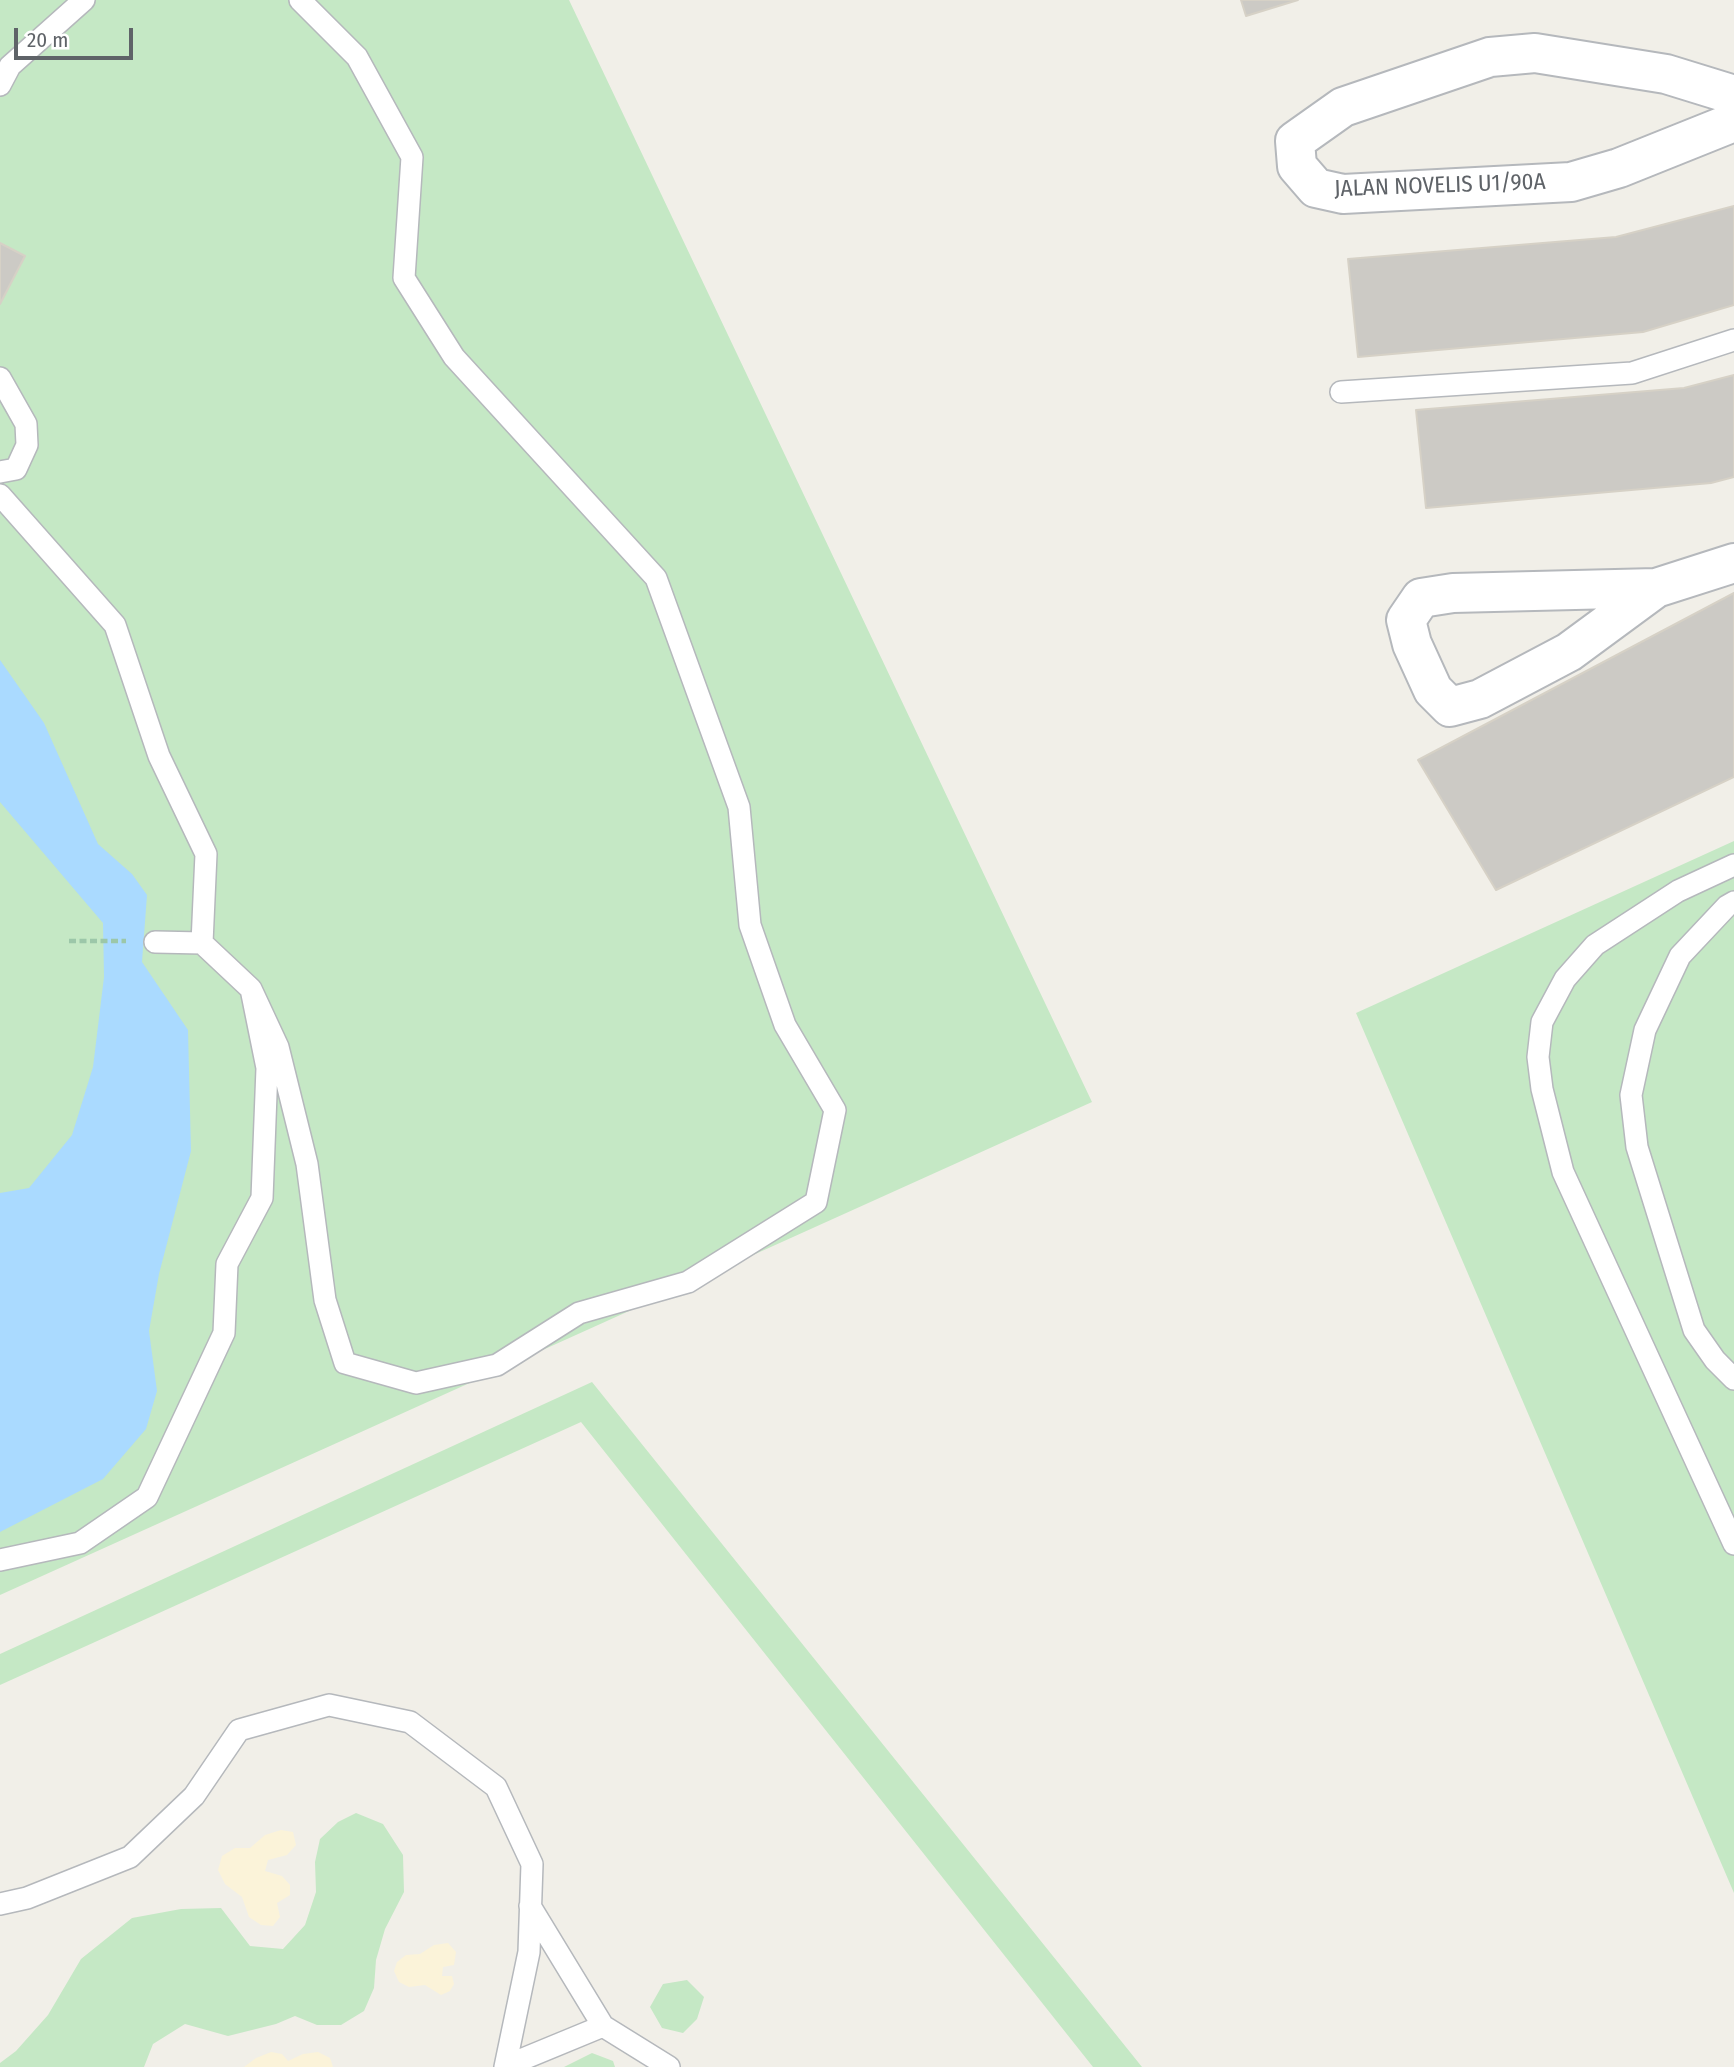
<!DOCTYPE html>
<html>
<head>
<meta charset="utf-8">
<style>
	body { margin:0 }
	#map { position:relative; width:1734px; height:2067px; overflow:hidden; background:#f1efe8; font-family:"Fira Sans Condensed",sans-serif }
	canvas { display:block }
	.scale { position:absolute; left:14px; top:28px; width:119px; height:32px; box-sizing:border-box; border:4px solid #5f6368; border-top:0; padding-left:9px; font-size:21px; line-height:24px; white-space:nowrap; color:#5f6368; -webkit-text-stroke:5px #fff; paint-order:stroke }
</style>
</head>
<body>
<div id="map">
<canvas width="1734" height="2067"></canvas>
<div class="scale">20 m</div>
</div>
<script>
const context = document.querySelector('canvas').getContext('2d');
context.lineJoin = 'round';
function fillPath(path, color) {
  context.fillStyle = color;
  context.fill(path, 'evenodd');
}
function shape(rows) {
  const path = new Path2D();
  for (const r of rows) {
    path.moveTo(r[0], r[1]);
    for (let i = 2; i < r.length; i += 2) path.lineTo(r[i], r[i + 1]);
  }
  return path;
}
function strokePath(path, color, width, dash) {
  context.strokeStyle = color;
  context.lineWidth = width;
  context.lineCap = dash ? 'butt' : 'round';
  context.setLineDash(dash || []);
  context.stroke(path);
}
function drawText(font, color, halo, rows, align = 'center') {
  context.font = font + ' "Fira Sans Condensed",sans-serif';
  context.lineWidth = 5;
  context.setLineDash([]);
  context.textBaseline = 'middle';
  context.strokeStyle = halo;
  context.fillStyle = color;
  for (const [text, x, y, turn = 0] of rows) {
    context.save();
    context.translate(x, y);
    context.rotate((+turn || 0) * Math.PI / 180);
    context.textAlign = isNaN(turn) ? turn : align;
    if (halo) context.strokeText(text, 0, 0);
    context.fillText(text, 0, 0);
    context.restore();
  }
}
fillPath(shape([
	[0,0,569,0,1092,1102,0,1595],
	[1734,841,1734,1893,1356,1013],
	[592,1382,1142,2067,1093,2067,581,1422,0,1685,0,1654],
	[356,1813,383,1824,403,1855,404,1892,385,1929,376,1960,374,1988,364,2011,341,2025,317,2025,295,2016,276,2024,228,2036,185,2024,153,2044,144,2067,0,2067,0,2063,16,2051,48,2015,81,1959,132,1918,181,1909,221,1908,250,1946,283,1949,305,1925,316,1892,315,1862,320,1839,338,1822],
	[687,1980,704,1997,697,2019,683,2033,662,2028,650,2007,663,1984],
	[592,2053,613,2061,615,2067,564,2067]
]), '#c5e8c5');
fillPath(shape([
	[281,1830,293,1832,296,1845,287,1855,268,1860,265,1871,282,1876,290,1885,290,1895,277,1903,280,1917,273,1926,261,1925,249,1917,242,1897,225,1884,218,1870,222,1856,235,1848,250,1848,265,1835],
	[448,1943,456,1952,454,1965,443,1967,442,1976,452,1976,454,1984,450,1991,441,1995,425,1985,409,1987,399,1982,394,1971,397,1962,406,1955,420,1954,434,1945],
	[271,2052,282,2054,288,2061,303,2054,318,2052,330,2058,333,2067,244,2067,256,2058]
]), '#fbf3d9');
fillPath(shape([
	[0,660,44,723,98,844,132,874,147,895,142,962,188,1030,191,1151,159,1274,149,1331,157,1391,146,1429,103,1479,0,1532,0,1193,29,1188,72,1135,93,1067,104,977,103,923,0,802]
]), '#aadaff');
const building = shape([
	[1241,0,1298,0,1246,16,1241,0],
	[1734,206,1734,305,1643,332,1358,357,1348,259,1616,237,1734,206],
	[0,243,25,256,0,304,0,243],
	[1734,375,1734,477,1711,483,1426,508,1416,410,1684,388,1734,375],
	[1734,593,1734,777,1496,890,1418,760,1734,593]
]);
fillPath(building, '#cccac5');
strokePath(building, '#d6d1c6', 2);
const lane = shape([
	[0,85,10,66,84,0],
	[0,378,26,424,27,445,16,469,0,472],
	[1341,392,1632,373,1734,340],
	[0,495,115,625,159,756,206,854,202,943,155,942],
	[1734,865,1678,891,1595,945,1565,979,1542,1022,1538,1057,1542,1089,1563,1172,1734,1544],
	[1734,902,1727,906,1680,956,1645,1030,1631,1095,1637,1147,1694,1330,1715,1360,1734,1379],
	[251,989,278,1047,307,1164,325,1300,345,1363,416,1383,497,1365,579,1313,688,1282,816,1202,835,1110,785,1025,750,925,739,807,656,578,454,357,404,278,412,157,357,57,300,0],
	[0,1560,80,1543,147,1497,224,1333,227,1264,262,1198,267,1068,251,989,202,943],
	[0,1904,27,1898,130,1857,194,1796,239,1730,329,1705,410,1722,496,1787,532,1864,529,1952,505,2067],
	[530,1906,603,2026,669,2067],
	[506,2066,603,2026]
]);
const street = shape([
	[1734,95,1666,74,1535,53,1490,57,1343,107,1295,141,1297,166,1316,188,1343,194,1571,182,1619,168,1734,122],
	[1656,588,1569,652,1480,699,1450,707,1433,690,1412,644,1406,620,1421,598,1453,593,1656,588,1734,563]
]);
strokePath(lane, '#b5b8bc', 24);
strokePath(street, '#b5b8bc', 42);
strokePath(shape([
	[69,941,126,941]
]), '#9cc7a9', 4.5, [7, 3.5]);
strokePath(lane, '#fff', 21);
strokePath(street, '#fff', 38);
drawText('23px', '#5f6368', '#fff', [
	["JALAN NOVELIS U1/90A",1440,186,-2]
]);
</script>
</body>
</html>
